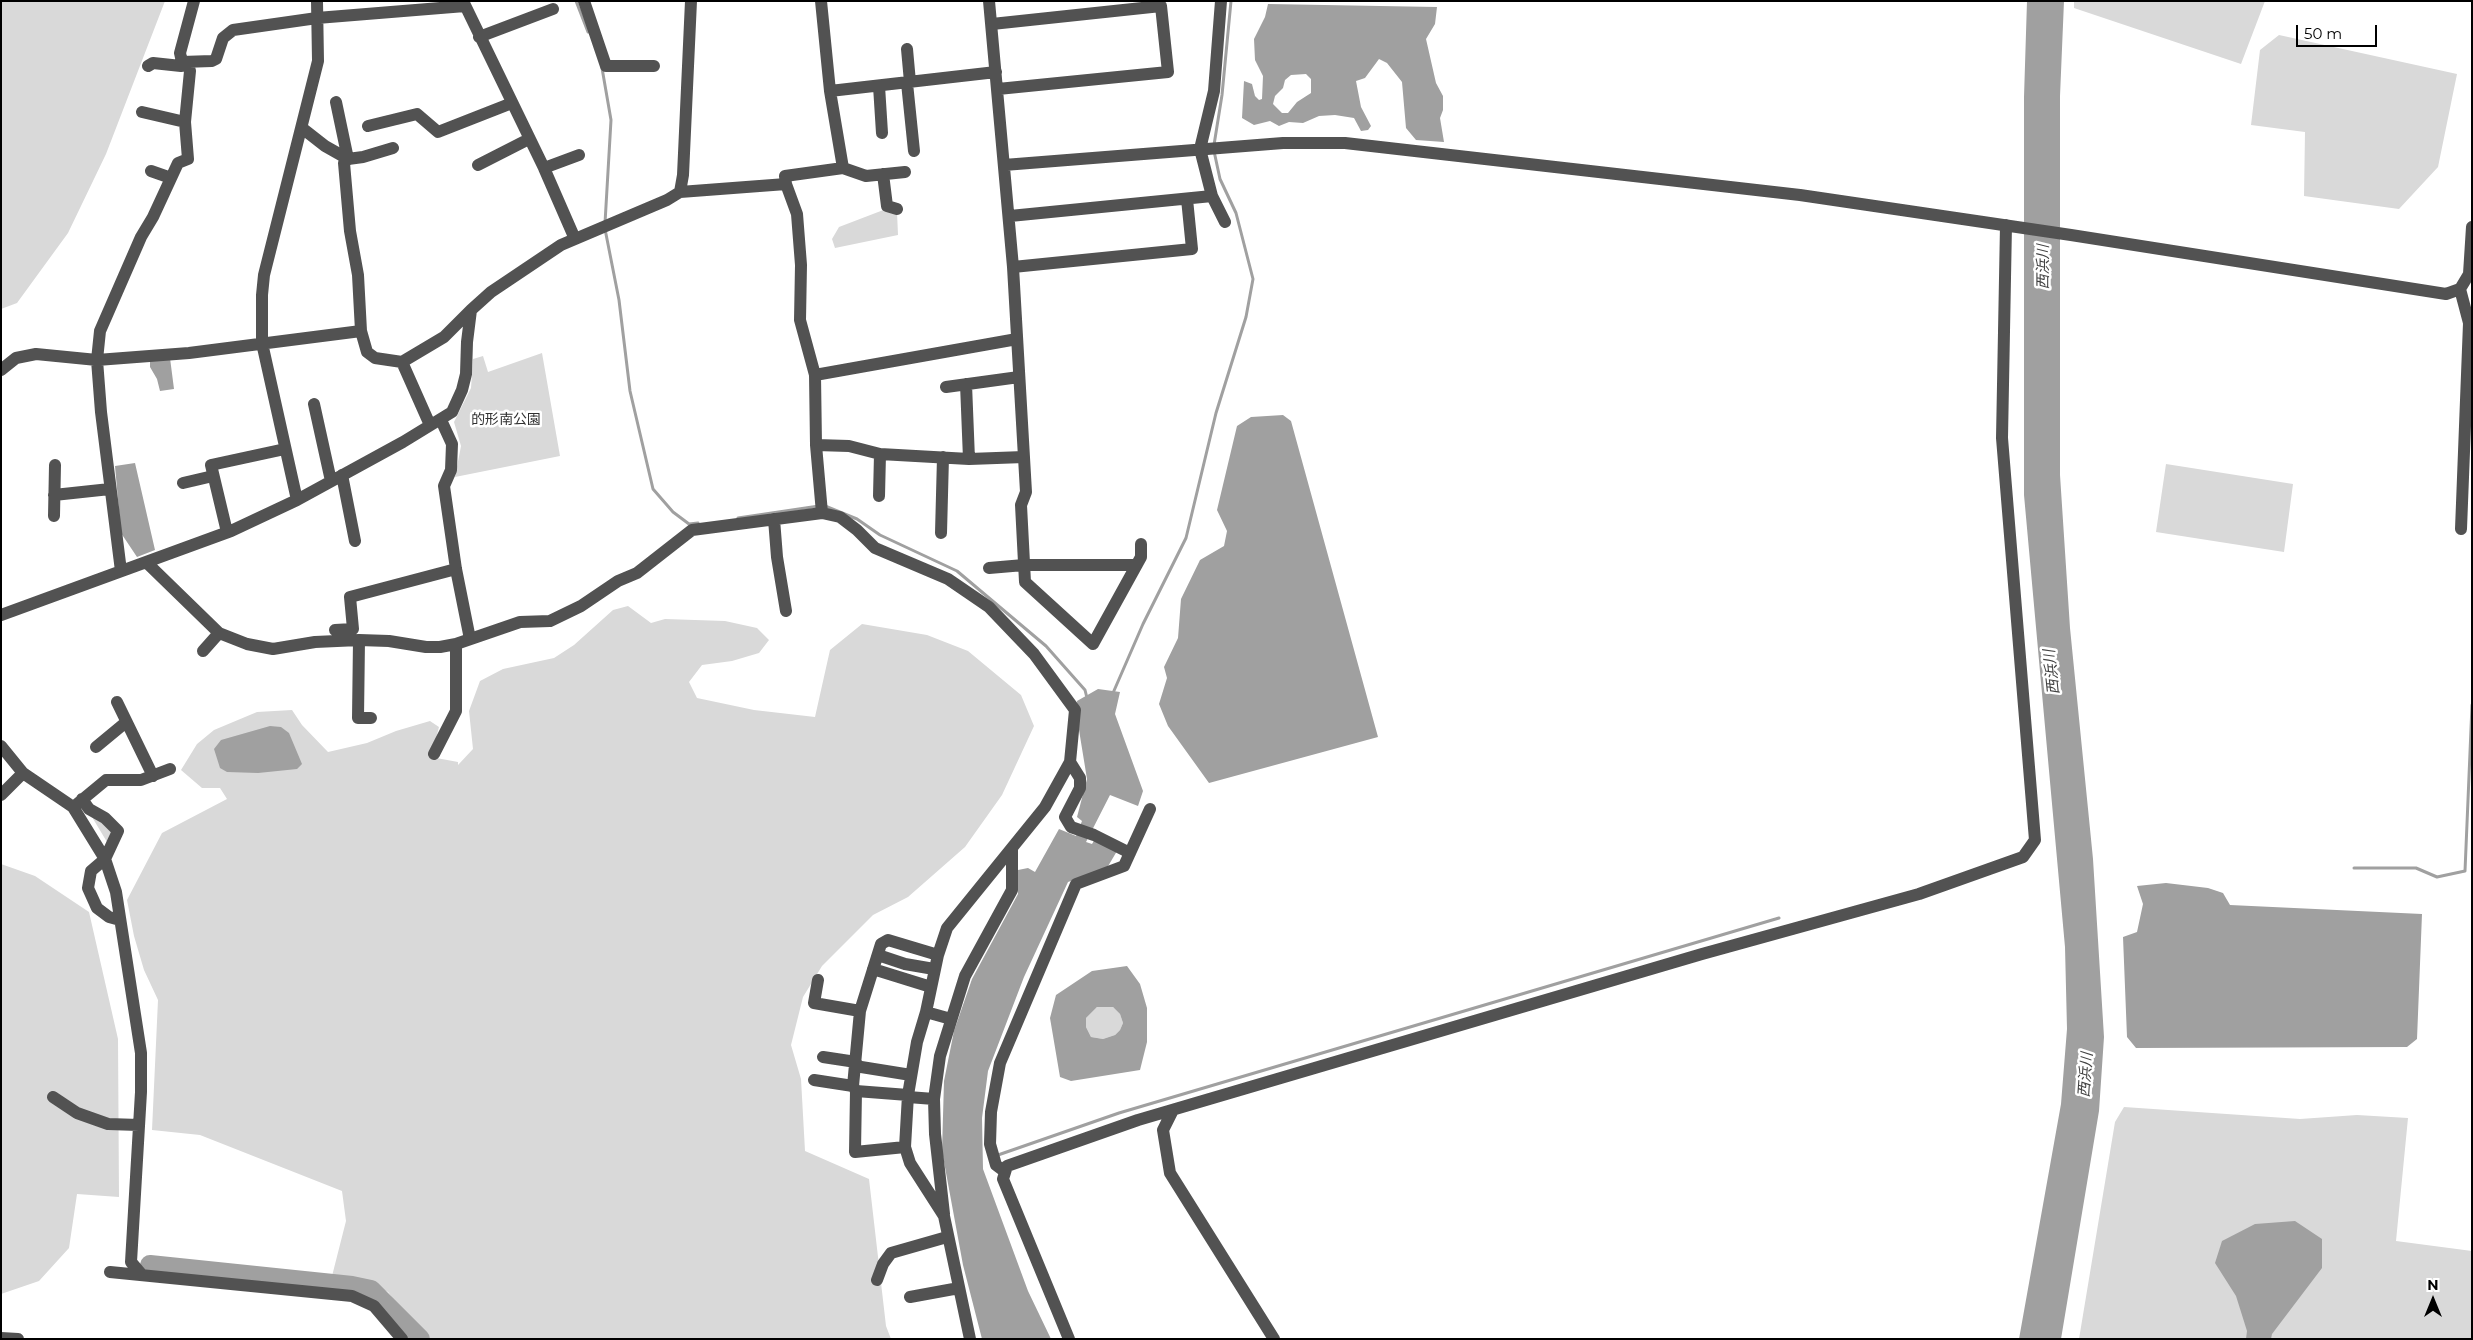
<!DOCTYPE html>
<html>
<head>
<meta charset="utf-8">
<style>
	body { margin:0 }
	#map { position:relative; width:2473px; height:1340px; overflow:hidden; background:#fff; font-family:Montserrat,sans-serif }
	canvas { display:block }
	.frame { position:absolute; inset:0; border:2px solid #000; pointer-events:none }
	.north { position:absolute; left:2408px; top:1275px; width:50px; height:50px; -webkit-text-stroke:4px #fff; paint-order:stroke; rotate:0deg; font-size:14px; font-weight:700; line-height:20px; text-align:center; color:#000 }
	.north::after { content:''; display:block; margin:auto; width:18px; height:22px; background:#000; clip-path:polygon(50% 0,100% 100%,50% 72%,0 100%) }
	.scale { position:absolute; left:2296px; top:25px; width:81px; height:22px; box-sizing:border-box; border:2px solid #000; border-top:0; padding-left:6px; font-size:15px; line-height:18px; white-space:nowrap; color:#000; -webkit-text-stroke:4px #fff; paint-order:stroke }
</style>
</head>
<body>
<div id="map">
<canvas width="2473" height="1340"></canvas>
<div class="frame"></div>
<div class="north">N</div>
<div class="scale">50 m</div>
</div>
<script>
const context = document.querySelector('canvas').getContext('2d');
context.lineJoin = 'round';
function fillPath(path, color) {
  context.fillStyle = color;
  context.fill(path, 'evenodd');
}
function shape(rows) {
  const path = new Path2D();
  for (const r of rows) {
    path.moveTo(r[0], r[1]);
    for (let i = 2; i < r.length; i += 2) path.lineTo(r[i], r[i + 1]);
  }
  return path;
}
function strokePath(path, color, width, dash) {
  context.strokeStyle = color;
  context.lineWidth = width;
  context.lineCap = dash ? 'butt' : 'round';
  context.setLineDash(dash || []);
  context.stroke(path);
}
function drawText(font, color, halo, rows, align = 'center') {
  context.font = font + ' Montserrat,"Noto Sans JP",sans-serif';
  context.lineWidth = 5;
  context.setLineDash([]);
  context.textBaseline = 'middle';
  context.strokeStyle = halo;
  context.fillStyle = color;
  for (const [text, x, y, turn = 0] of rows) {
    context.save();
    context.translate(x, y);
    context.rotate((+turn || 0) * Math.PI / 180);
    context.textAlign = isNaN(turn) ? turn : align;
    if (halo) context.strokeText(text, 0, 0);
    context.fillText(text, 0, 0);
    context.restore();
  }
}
fillPath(shape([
	[1,1,165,1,106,154,68,233,17,303,1,309],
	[2074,1,2265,1,2241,64,2074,8],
	[2279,35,2457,74,2438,167,2399,209,2304,196,2305,132,2251,125,2260,50],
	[886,209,897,212,898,235,835,248,832,239,839,227],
	[542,353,560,456,455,477,461,446,454,422,471,388,473,359,483,356,488,372],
	[2166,464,2293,484,2284,552,2156,532],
	[628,606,651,623,665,619,725,621,757,628,769,640,759,653,732,661,702,665,689,682,697,698,754,710,815,717,830,650,862,624,927,635,968,651,1021,695,1034,726,1002,795,965,847,908,897,873,915,822,966,803,997,791,1045,801,1079,805,1151,869,1179,886,1326,891,1339,428,1339,425,1334,420,1335,408,1321,409,1315,402,1311,388,1292,373,1285,331,1280,346,1221,342,1191,200,1135,152,1130,158,1000,144,970,134,936,127,900,162,833,227,799,220,788,202,788,181,770,197,744,214,730,257,712,292,710,302,725,328,752,367,743,396,731,430,721,439,727,431,757,458,762,458,765,473,749,469,711,480,681,503,669,554,658,574,645,613,610],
	[89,812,98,818,113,834,110,847],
	[1,864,35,876,89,912,118,1039,119,1197,77,1194,69,1248,39,1281,1,1294],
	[1097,1007,1113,1007,1120,1014,1123,1023,1120,1030,1115,1035,1103,1039,1091,1037,1086,1027,1086,1018],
	[2124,1107,2300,1119,2357,1115,2408,1118,2396,1241,2472,1251,2472,1339,2079,1339,2115,1122]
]), '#d9d9d9');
fillPath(shape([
	[2027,1,2064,1,2060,96,2060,475,2070,628,2093,859,2104,1037,2099,1111,2061,1339,2019,1339,2061,1104,2067,1029,2065,947,2024,495,2024,97],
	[1268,4,1437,7,1435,24,1426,39,1436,83,1443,96,1443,110,1440,118,1444,142,1416,140,1406,128,1402,82,1387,63,1379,59,1365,78,1356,81,1361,107,1371,126,1368,130,1361,131,1354,118,1335,115,1319,116,1303,123,1289,122,1279,126,1270,121,1254,125,1242,118,1244,81,1252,84,1255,96,1259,100,1262,99,1263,76,1255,60,1254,39,1265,17],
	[1306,74,1311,79,1311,93,1297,102,1288,113,1282,113,1273,104,1275,96,1283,88,1285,80,1291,75],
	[150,358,170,358,174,389,160,391,157,379,150,367],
	[1283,415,1291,421,1378,737,1209,783,1168,726,1159,704,1167,678,1164,667,1178,638,1181,599,1200,560,1224,546,1227,531,1217,510,1237,426,1251,417],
	[135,463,155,550,137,557,121,533,115,466],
	[1098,689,1120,692,1115,714,1143,791,1138,806,1110,795,1086,842,1092,844,1095,839,1117,851,1107,868,1068,882,1024,977,988,1071,982,1118,983,1169,1028,1291,1051,1339,982,1339,963,1265,942,1151,944,1081,954,1031,972,979,1018,894,1018,870,1028,868,1035,872,1059,829,1076,836,1082,821,1077,817,1087,779,1079,730,1077,701],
	[270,726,281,727,289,733,302,764,297,769,258,773,227,772,220,768,214,749,221,740],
	[2166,883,2208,888,2223,893,2230,905,2422,914,2417,1039,2407,1047,2136,1048,2127,1037,2123,937,2137,932,2143,904,2137,886],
	[1127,966,1140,984,1147,1008,1147,1042,1140,1070,1071,1081,1060,1077,1050,1018,1056,995,1092,971],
	[1097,1007,1113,1007,1120,1014,1123,1023,1120,1030,1115,1035,1103,1039,1091,1037,1086,1027,1086,1018],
	[2295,1221,2322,1239,2322,1268,2272,1334,2271,1339,2246,1339,2247,1331,2236,1296,2215,1263,2222,1241,2255,1224]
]), '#a0a0a0');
strokePath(shape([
	[576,1,588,32],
	[602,68,611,120,605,223],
	[1214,145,1222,95,1231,1],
	[605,229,619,300,630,391,653,489,673,512,689,524,698,523],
	[825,506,857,519,880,535,957,571,1046,646,1085,690,1087,698],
	[738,518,819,506],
	[1113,693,1143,624,1186,538,1216,413,1246,317,1253,279,1236,213,1220,179,1214,151],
	[2354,868,2416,868,2437,877,2465,871,2472,705],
	[998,1155,1119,1113,1779,918]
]), '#a0a0a0', 3);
strokePath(shape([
	[150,1265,352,1286,371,1290,420,1339]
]), '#a0a0a0', 20);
strokePath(shape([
	[194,1,180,53,182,62,212,61,216,59,223,38,233,30,317,18,465,6],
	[463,1,544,168,575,239],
	[584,1,606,66,654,66],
	[989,1,1013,267,1026,492,1021,505,1025,582,1093,644,1141,557,1141,544],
	[1221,1,1214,91,1200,149,1212,196,1225,222],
	[992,24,1161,6,1168,72,998,89],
	[479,37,553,9],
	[907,49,910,82],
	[148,66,153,63,181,66,182,62],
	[907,83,914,151],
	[879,86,882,133],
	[830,91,996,72],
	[336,102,348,159,344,163,350,231,358,275,361,331,367,352,375,358,402,362,444,337,471,310],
	[142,112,185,122],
	[368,126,417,114,438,132,512,103],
	[302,128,325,146,348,159,363,157,393,148],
	[478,165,529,139],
	[1004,165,1283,143,1345,143,1800,195,2071,235,2446,294,2460,289,2469,274,2472,227],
	[544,168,579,155],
	[843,168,866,176,905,172],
	[151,171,171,178],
	[883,174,887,206,897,209],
	[786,184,785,176,843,168,830,91,821,1],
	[680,192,786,184,797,214,801,265,800,320,815,375,816,445,822,513],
	[1010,216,1212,196],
	[1013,267,1192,249,1187,199],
	[2460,289,2469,323,2461,529],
	[402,362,430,425],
	[1,370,16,358,36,354,97,360,189,353,361,331],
	[815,375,1017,339],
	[966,384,969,459,1024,457],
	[946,387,1019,377],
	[314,404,331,481],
	[441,420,452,444,451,470,444,486,456,569,470,639],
	[816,445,849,446,880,454,969,459],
	[342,475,355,541],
	[183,483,213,476],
	[54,495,110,489],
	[879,496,880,454],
	[297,500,262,343,262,295,264,275,318,61,317,1],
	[54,516,55,465],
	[774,519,777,557,786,611],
	[227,532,211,465,285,449],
	[941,533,943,457],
	[146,562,219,633,247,644,273,649,315,642,359,640,389,641,426,647,440,647,456,644,520,622,550,621,581,606,618,581,637,573,692,530,822,513,840,517,857,530,875,548,948,579,989,607,1034,654,1075,710,1070,762,1045,807,947,928,938,955,926,1012,917,1042,908,1095,905,1147,910,1163,944,1216,970,1339],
	[989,568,1024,565,1136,565],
	[121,571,101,412,97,360,100,331,141,237,153,217,178,163,188,159,185,122,190,71,187,62],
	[1,615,231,531,297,500,403,442,452,412,462,390,466,374,467,342,471,310,491,292,561,245,667,200,680,192,683,175,691,1],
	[335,630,353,629,350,597,456,569],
	[359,640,358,718,371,718],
	[203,651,219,633],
	[117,702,153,776],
	[1,746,23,773,73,807,105,859,116,892,141,1053,141,1092,131,1262,142,1275],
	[96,747,125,723],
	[434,754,456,711,456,644],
	[1070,762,1080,778,1080,788,1065,817,1071,827,1094,835,1130,853],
	[1,795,23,773],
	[82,799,89,809,105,818,118,831,105,859,91,871,88,888,97,908,109,917,120,920],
	[77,804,106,780,141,780,170,769],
	[878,955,905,964,934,969],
	[873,969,931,987],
	[818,980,814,1003,860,1011],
	[926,1012,951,1019],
	[823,1057,856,1062],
	[855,1066,911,1075],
	[814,1080,853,1086],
	[856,1091,908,1095],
	[53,1097,77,1113,108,1124,139,1125],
	[908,1097,934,1099],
	[1173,1110,1163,1130,1170,1173,1274,1339],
	[905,1147,855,1152,856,1091,853,1086,860,1011,881,944,888,940,938,955],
	[1004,1171,996,1165,990,1144,991,1112,1000,1063,1076,884,1124,866,1150,809],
	[944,1214,935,1134,934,1099,940,1056,965,976,1012,890,1012,848],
	[110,1272,352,1296,374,1306,402,1339],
	[877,1280,883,1264,891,1253,947,1237],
	[910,1297,959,1288],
	[1,1338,18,1339],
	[1069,1339,1003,1179,1007,1166,1138,1120,1702,954,1919,894,2023,857,2035,840,2002,438,2006,225]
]), '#525252', 12);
drawText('14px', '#303030', '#fff', [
	["的形南公園",506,420]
]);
drawText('italic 15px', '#414141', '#fff', [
	["西浜川",2044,267,-90],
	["西浜川",2052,672,-96],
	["西浜川",2086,1075,-86]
]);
</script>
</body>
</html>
